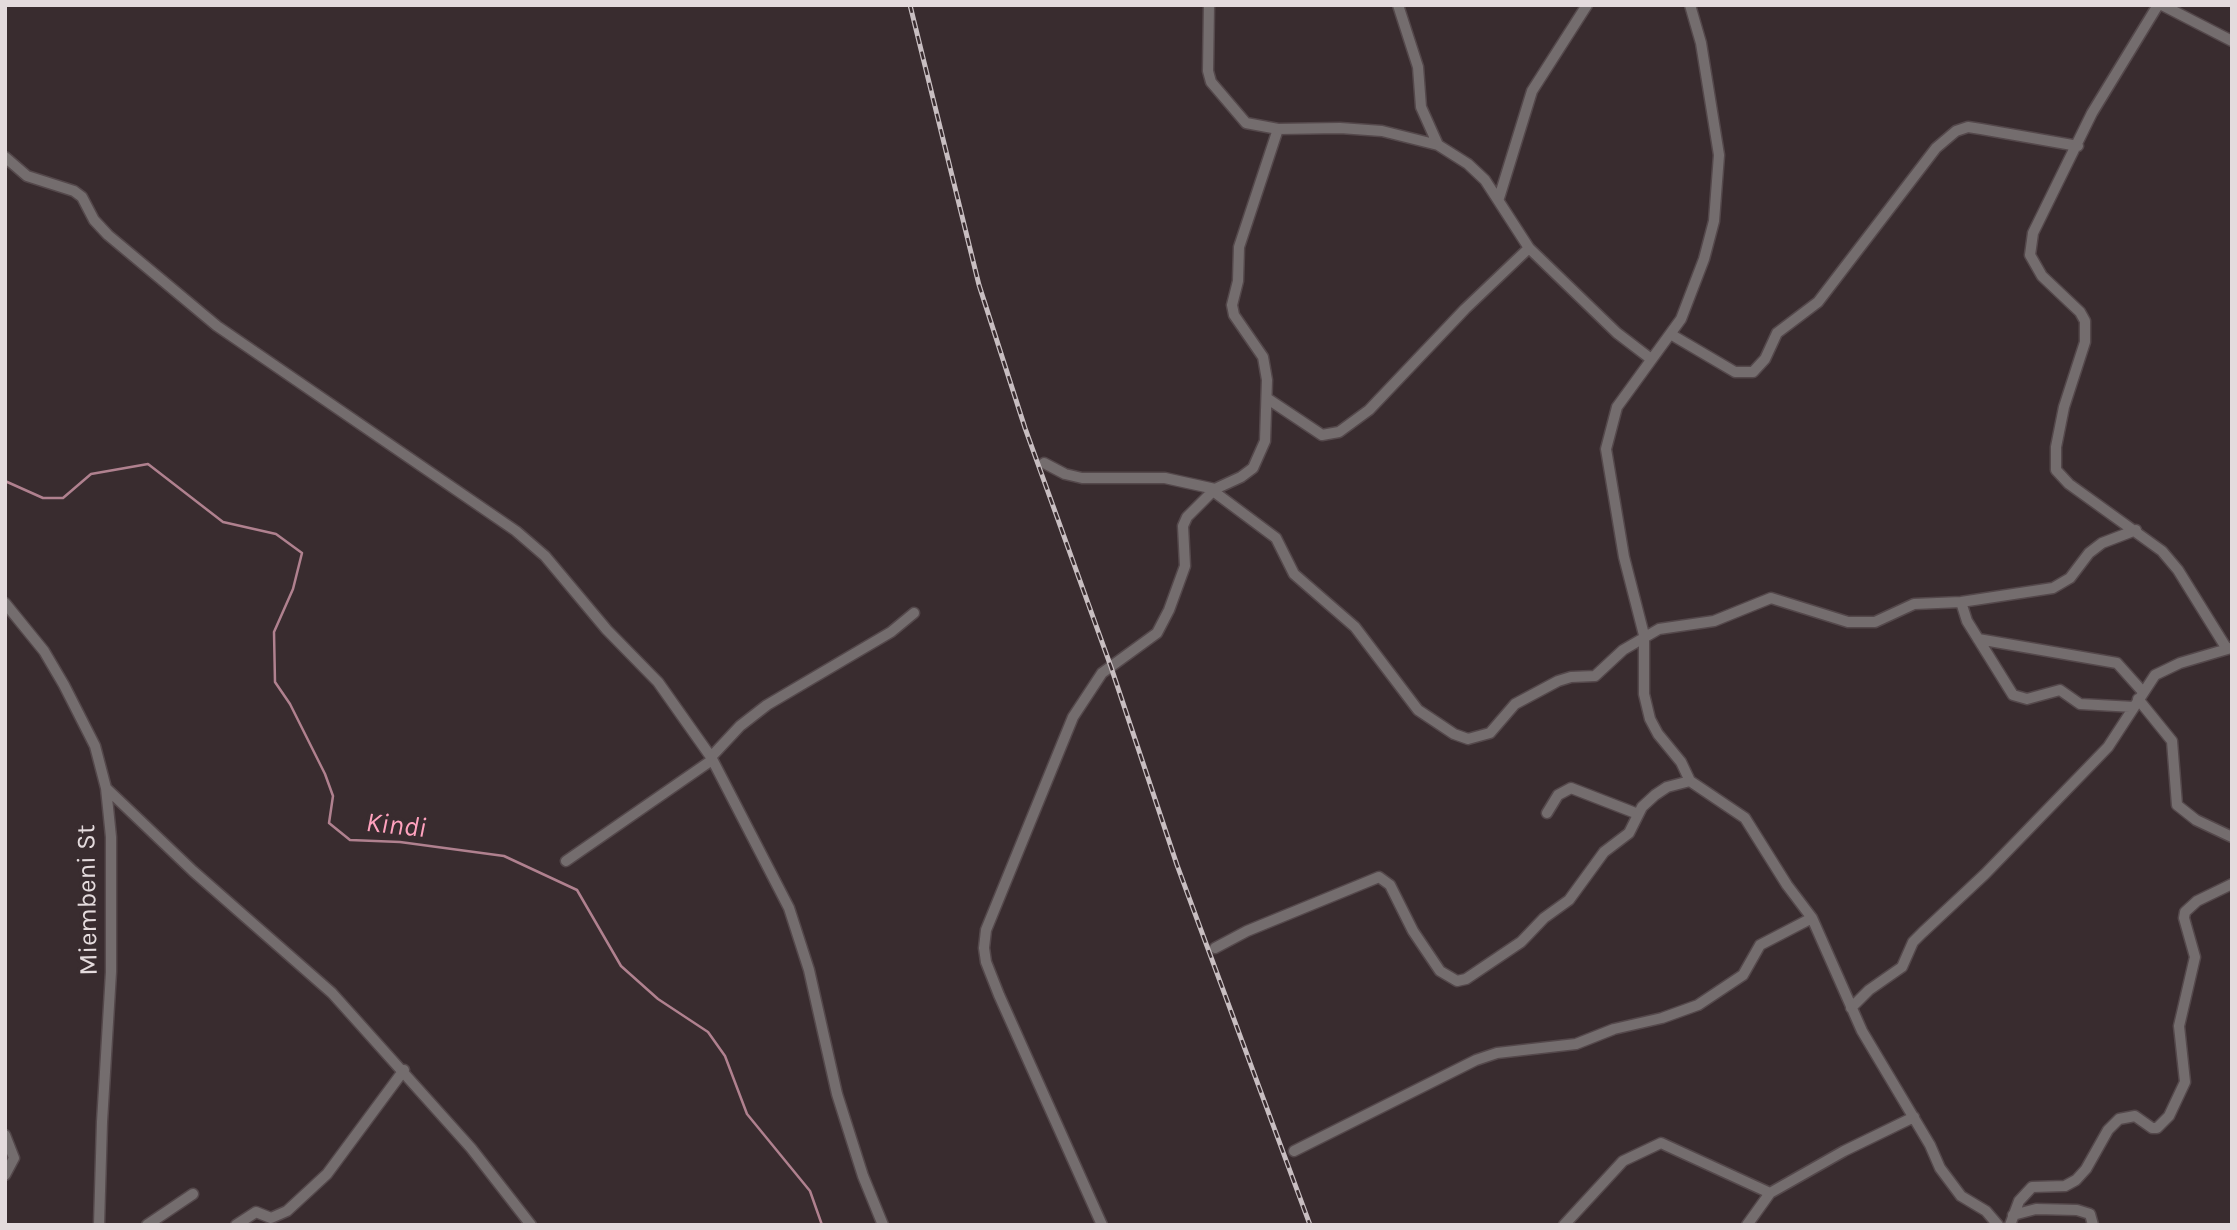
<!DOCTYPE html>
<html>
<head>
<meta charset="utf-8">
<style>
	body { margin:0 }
	#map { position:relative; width:2237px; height:1230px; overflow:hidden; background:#392c2f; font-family:Karla,sans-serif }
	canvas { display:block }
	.frame { position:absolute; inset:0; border:7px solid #e4dbdd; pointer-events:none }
</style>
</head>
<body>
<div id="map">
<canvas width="2237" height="1230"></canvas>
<div class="frame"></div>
</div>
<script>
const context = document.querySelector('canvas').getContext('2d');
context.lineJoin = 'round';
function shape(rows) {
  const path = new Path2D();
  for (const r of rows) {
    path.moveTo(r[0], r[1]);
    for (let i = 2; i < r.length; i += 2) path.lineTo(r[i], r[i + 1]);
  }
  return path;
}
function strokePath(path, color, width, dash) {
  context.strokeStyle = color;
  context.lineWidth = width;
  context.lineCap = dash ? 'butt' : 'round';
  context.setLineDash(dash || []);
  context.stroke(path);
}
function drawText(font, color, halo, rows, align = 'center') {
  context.font = font + ' Karla,sans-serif';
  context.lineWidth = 7;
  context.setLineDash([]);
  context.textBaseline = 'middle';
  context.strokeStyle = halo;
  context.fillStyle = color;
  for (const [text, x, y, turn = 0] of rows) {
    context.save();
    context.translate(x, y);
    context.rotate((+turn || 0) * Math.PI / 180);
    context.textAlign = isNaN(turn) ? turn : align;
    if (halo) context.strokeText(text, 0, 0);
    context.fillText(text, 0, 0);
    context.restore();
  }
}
strokePath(shape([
	[5,481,43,498,63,498,91,474,148,464,223,522,276,534,302,553,293,589,274,632,275,682,290,704,325,774,333,796,329,823,350,840,400,842,504,856,577,890,621,966,658,999,708,1032,725,1056,747,1114,810,1191,822,1225]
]), '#b0818f', 2.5);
const street = shape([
	[1209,5,1208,71,1211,82,1246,123,1278,129,1340,128,1382,131,1438,145],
	[1398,5,1418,67,1421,107,1438,145,1468,164,1485,180,1529,248,1617,333,1651,359],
	[1690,5,1701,43,1719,155,1714,221,1704,259,1681,319,1617,407,1606,449,1624,557,1644,635,1644,694,1650,719,1658,734,1681,762,1690,781,1745,818,1787,885,1812,918,1862,1031,1930,1145,1940,1168,1961,1196,1986,1211,1998,1225],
	[2158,5,2092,113,2033,233,2030,255,2042,276,2080,312,2085,321,2085,342,2064,407,2056,447,2056,470,2069,484,2162,551,2178,570,2227,649],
	[2162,5,2232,41],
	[5,157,27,176,74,191,82,197,94,220,108,235,217,326,516,531,545,556,607,630,658,682,711,757,789,908,809,970,837,1094,863,1176,883,1225],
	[1499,198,1532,91,1587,5],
	[1672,335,1735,372,1753,372,1765,359,1777,333,1818,302,1936,148,1956,131,1968,127,1981,129,2078,146],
	[1268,399,1322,435,1339,432,1369,410,1465,309,1529,248],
	[1044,463,1065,474,1082,478,1165,478,1215,489,1241,477,1253,468,1265,441,1267,380,1263,357,1234,315,1232,305,1238,281,1239,247,1278,129],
	[1213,491,1276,538,1294,574,1355,627,1418,710,1454,734,1468,739,1490,733,1515,704,1558,681,1571,677,1595,676,1623,650,1659,629,1714,621,1771,598,1848,622,1875,622,1914,604,1961,602,2053,588,2070,578,2089,553,2102,543,2136,530],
	[1961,602,1967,621,2013,695,2027,699,2060,690,2080,704,2134,707],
	[5,603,44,651,64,685,95,746,106,788,111,837,111,972,102,1122,99,1225],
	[1978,639,2117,663,2143,692],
	[2138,699,2172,741,2177,805,2196,820,2232,837],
	[711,757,740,726,767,705,891,632,914,613],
	[106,788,193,871,332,993,471,1148,531,1225],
	[1547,813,1558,795,1571,788,1638,814],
	[566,861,712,760],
	[1215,948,1247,931,1379,877,1390,885,1413,931,1440,971,1457,981,1466,979,1521,942,1544,918,1569,900,1604,852,1629,833,1642,807,1655,795,1667,787,1690,781],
	[1851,1008,1869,990,1902,967,1913,942,1922,933,1985,874,2108,747,2155,675,2180,663,2231,648],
	[5,1135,14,1158,5,1175],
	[1294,1151,1476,1060,1497,1053,1576,1044,1614,1029,1662,1018,1698,1005,1743,975,1760,945,1812,918],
	[2013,1215,2036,1209,2077,1210,2090,1214,2093,1225],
	[147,1225,193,1194],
	[236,1225,256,1212,271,1218,287,1211,327,1174,404,1070],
	[1102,1225,999,995,986,962,984,948,986,930,1073,717,1102,673,1157,633,1169,610,1185,566,1183,526,1187,517,1215,489],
	[1564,1225,1623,1161,1661,1143,1770,1193,1844,1151,1914,1117],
	[1747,1225,1770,1193],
	[2010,1225,2019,1201,2032,1187,2065,1186,2076,1180,2086,1169,2108,1130,2119,1119,2135,1116,2152,1128,2157,1128,2169,1116,2185,1082,2179,1026,2195,957,2184,918,2185,912,2197,901,2232,884]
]);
strokePath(street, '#54484b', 13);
strokePath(street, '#746d6e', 10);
const rail = shape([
	[910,5,979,285,1025,428,1111,667,1177,865,1310,1225]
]);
strokePath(rail, '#c8bec1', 5);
strokePath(rail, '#392c2f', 2.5, [8]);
drawText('26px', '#e4dbdd', '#392c2f', [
	["Miembeni St",88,900,-91]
]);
drawText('italic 28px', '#ffa2be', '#392c2f', [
	["Kindi",396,826,6]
]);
</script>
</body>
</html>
